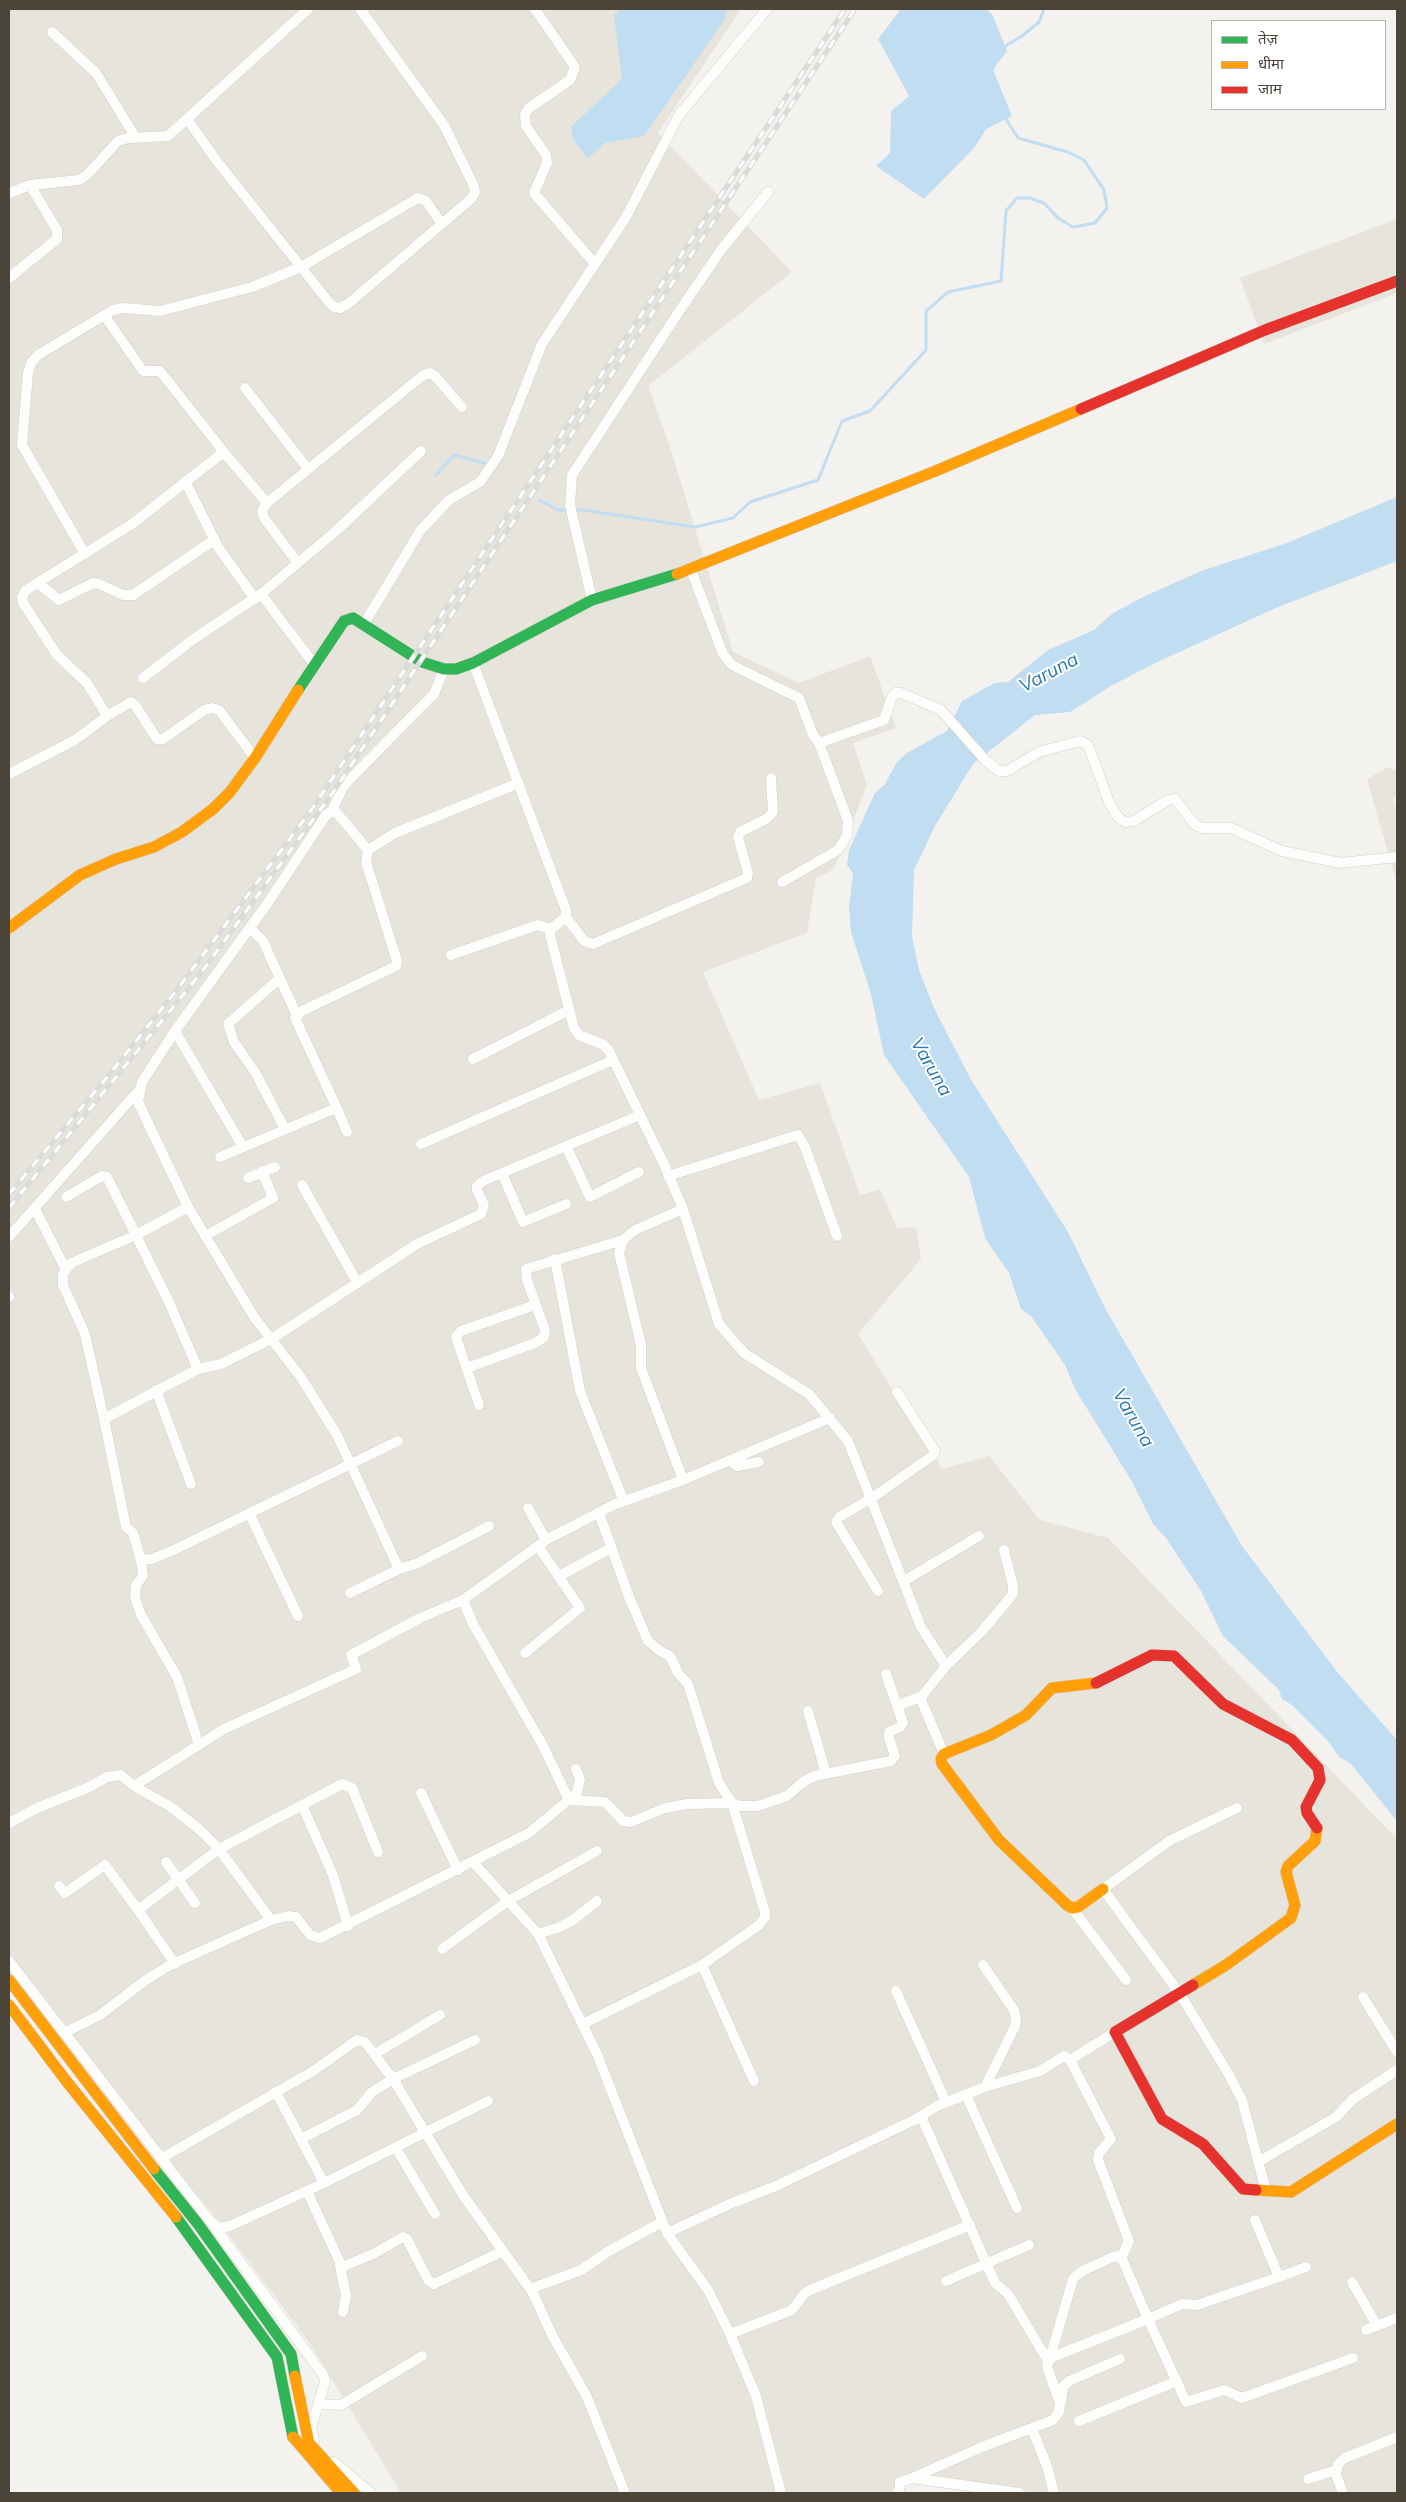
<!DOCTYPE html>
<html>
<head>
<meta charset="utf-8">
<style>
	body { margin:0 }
	#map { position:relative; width:1406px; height:2502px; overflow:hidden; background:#f4f2ee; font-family:Mulish,"Noto Sans Devanagari",sans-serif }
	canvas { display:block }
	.frame { position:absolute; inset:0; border:10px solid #4b4439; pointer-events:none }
	.legend { position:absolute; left:1211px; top:20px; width:175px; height:90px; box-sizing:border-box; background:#fff; border:1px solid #b7b4b0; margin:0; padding:6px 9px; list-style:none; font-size:15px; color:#4b4439 }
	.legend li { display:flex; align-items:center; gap:10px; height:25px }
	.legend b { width:25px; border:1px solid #b7b4b0 }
</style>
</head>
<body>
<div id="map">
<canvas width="1406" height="2502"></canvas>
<div class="frame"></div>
<ul class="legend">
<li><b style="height:6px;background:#30b455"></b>तेज़</li>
<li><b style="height:6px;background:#ff9f0a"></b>धीमा</li>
<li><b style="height:6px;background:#e5322d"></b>जाम</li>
</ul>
</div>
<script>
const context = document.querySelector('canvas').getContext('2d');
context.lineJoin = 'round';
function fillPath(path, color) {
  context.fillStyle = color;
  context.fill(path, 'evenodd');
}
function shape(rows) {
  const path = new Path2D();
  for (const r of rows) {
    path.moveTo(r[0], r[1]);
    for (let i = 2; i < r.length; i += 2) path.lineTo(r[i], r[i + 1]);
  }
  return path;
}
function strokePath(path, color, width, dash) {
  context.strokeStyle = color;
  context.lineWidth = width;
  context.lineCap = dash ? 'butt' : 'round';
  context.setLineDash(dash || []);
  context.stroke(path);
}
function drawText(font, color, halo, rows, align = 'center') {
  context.font = font + ' Mulish,sans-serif';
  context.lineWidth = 4;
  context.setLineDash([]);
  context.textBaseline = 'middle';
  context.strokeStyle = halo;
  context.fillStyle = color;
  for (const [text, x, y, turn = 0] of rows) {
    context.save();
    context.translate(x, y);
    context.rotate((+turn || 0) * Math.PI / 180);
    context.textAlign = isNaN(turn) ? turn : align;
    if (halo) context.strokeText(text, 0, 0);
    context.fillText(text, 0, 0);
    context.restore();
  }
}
fillPath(shape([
	[9,9,741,9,658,133,792,272,648,386,669,444,733,652,799,683,870,656,896,728,853,743,867,785,834,869,816,879,807,933,703,972,759,1100,820,1083,860,1195,880,1189,897,1228,916,1227,921,1259,858,1334,942,1469,989,1456,1040,1520,1108,1538,1397,1839,1397,2493,1040,2493,916,2475,892,2489,892,2493,401,2493,311,2345,214,2215,116,2098,62,2021,9,1953],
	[1397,219,1397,293,1264,344,1240,278],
	[1389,767,1397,771,1397,796,1393,799,1397,811,1397,884,1367,779]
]), '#e7e4dc');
fillPath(shape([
	[621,9,727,9,725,19,644,136,605,143,588,158,574,141,571,127,622,79,614,15],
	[901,9,985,9,992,14,1007,51,993,70,1012,116,986,129,975,147,924,199,876,166,890,153,891,111,909,96,878,39],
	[1397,497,1397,561,1278,607,1153,664,1111,686,1070,712,1035,715,973,764,935,826,914,870,912,936,919,970,934,1008,970,1078,1068,1232,1105,1308,1242,1546,1338,1673,1397,1740,1397,1821,1350,1763,1339,1757,1328,1741,1292,1705,1282,1699,1279,1690,1223,1636,1201,1591,1166,1538,1153,1524,1131,1480,1075,1389,1065,1365,1031,1316,1021,1309,1009,1273,985,1238,969,1177,884,1055,871,994,851,932,849,907,853,873,847,865,849,850,875,793,885,784,897,762,907,753,947,731,962,701,995,683,1008,682,1048,650,1094,630,1113,613,1143,597,1201,571,1287,543]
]), '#c0ddf1');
strokePath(shape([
	[1002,48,1022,36,1039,22,1044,9],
	[436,475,454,455,488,464],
	[539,500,558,510,583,510,695,527,733,518,750,502,818,480,842,421,870,411,926,350,926,311,948,292,1001,281,1006,211,1017,198,1030,198,1044,203,1058,218,1073,227,1095,223,1107,208,1104,190,1084,160,1068,152,1018,138,1004,116]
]), '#c0ddf1', 3);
const street = shape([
	[535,9,575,67,570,80,529,108,525,114,526,126,546,155,547,163,534,193,595,264],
	[52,32,96,73,136,138],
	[188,120,216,160,328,301,334,307,340,308,348,304,472,198,475,192,474,186,444,125,360,9],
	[9,193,30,185,79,180,87,175,118,141,128,138,168,136,308,9],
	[9,278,57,239,57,230,30,185],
	[104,315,143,371,160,371,227,456],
	[245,388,308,469],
	[185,481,218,547,255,599],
	[85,554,22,445,28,373,31,363,38,355,113,310,124,308,160,311,252,287,301,267,418,198,426,201,442,224],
	[298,563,264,518,262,511,267,503,422,376,430,373,435,376,462,407],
	[691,570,723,654,731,664,738,668,799,698,813,735,819,743,884,720,892,697,895,693,901,693,941,710,986,761,999,771,1007,771,1039,752,1080,741,1088,745,1109,802,1118,817,1125,822,1134,821,1168,800,1175,799,1195,825,1203,828,1231,828,1282,851,1341,863,1397,857],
	[38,583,59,600,93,583,99,584,123,595,133,595,214,540],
	[261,594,314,664],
	[592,600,570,505,572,475,678,313,721,250,768,192],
	[364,624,420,531,449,500,480,482,498,456,542,344,626,217,679,115,767,9],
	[473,663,566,910,566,917,551,929,550,935,574,1028,579,1035,604,1045,609,1051,663,1162,683,1209,719,1324,744,1353,809,1394,848,1441,921,1627,946,1666],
	[143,678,192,640,261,594,336,531,421,451],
	[255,758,219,710,212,708,204,710,163,739,157,739,135,705,131,702,107,716,87,683,57,655,23,603,22,597,26,590,132,524,221,454,227,456,267,503],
	[9,774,75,740,107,716],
	[332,811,342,789,349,780,434,694,444,669],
	[368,850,337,813,332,811,326,815,267,904,175,1031,142,1082,138,1102,188,1207,254,1317,300,1376,337,1435,399,1569,418,1563,489,1526],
	[782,882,838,850,847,835,848,821,819,743],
	[566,917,584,941,593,944,747,878,748,873,738,837,740,832,766,819,773,812,771,778],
	[250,928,263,941,297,1016],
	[451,955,532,927,538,925,551,929],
	[280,978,228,1024,234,1042,255,1072,285,1129],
	[175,1031,243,1147],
	[473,1059,569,1010],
	[335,1104,347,1132],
	[421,1144,613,1060],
	[566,1146,590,1197,639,1172],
	[220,1157,334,1109,335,1104,295,1018,302,1011,396,966,397,961,366,862,368,850,395,833,519,783],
	[502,1173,523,1222,566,1204],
	[668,1176,798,1135,805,1147,837,1236],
	[248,1178,275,1167],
	[302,1185,357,1282],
	[66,1197,102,1176,107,1177,136,1235,71,1263,63,1274,63,1285,85,1334,104,1419],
	[188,1207,136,1235,168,1300,198,1369],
	[35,1209,65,1268],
	[683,1209,635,1230,623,1240,619,1253,641,1345,641,1368,683,1480],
	[205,1236,273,1198,262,1171],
	[9,1237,139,1090],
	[9,1296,9,1297],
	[467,1368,535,1343,544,1337,545,1330,527,1280,526,1269,623,1240],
	[156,1390,191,1484],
	[479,1405,456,1337,461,1331,535,1305],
	[730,1460,737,1466,759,1462],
	[619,1503,683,1480,830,1418],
	[528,1508,546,1540],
	[249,1513,298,1616],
	[599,1513,629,1597,648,1641,660,1651,670,1656,678,1673,688,1684,719,1783,732,1803,740,1806,758,1806,787,1796,803,1782,814,1776,891,1761,895,1756,889,1738,889,1732,900,1727,903,1723,897,1706],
	[141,1560,152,1559,176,1549,398,1441],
	[559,1576,611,1548],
	[904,1581,979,1536],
	[878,1591,836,1522,839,1517,872,1498,932,1456,935,1451,897,1392],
	[350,1593,399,1569],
	[463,1600,473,1624,542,1744,569,1800,605,1802,623,1821,631,1822,665,1808,687,1804,732,1803,765,1912,765,1917,759,1925,702,1965],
	[525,1653,580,1608,538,1546],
	[886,1674,897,1706,922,1696],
	[808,1711,826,1774],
	[199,1745,177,1677,141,1615,135,1597,136,1585,143,1576,141,1560,133,1533,126,1527,104,1419,198,1369,221,1364,273,1338,417,1244,481,1214,484,1205,477,1190,477,1186,483,1181,640,1115],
	[944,1754,922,1702,922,1696,946,1666,983,1630,1013,1594,1013,1586,1004,1550],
	[134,1786,171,1807,200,1830,219,1849,271,1920,288,1916,296,1917,310,1935,320,1938,529,1833,577,1793,580,1779,576,1769],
	[421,1793,458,1870],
	[302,1805,333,1875,348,1926],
	[1237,1808,1169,1841,1103,1889,1180,1994,1228,2073,1242,2100,1266,2191],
	[9,1823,37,1808,87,1788,107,1777,121,1775,134,1786,224,1729,356,1669,351,1655,420,1618,463,1600,546,1540,621,1501,622,1497,580,1391,555,1259],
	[166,1862,195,1903],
	[473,1862,538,1934,560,1927,573,1920,597,1901],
	[59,1886,65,1893,105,1865,138,1910],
	[1072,1908,1126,1980],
	[538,1934,597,2054,667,2233,708,2290,730,2334,756,2396,781,2493],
	[442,1949,508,1901,597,1851],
	[9,1961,210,2221,219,2228,230,2226,324,2183,488,2101],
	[175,1964,138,1910,219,1849,342,1784,352,1788,378,1852],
	[983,1965,1014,2010,1016,2019,1015,2026,985,2087],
	[896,1991,946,2102],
	[1363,1997,1397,2052],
	[583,2024,702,1965,754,2081],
	[1115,2032,1070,2060,1111,2139,1099,2153,1098,2160,1129,2241,1121,2258],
	[64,2033,100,2015,146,1980,170,1965,271,1920],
	[375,2054,440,2015],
	[276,2092,324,2183],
	[966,2095,1017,2208],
	[921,2116,995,2283,1008,2294,1048,2361],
	[301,2139,357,2110,372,2092,393,2079,475,2040],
	[396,2148,435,2214],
	[162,2158,313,2071,357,2040,365,2042,393,2079,463,2195,533,2293,552,2335,587,2397,625,2493],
	[1258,2162,1336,2117,1353,2099,1397,2070],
	[307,2191,342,2267,373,2254,403,2237,407,2239,428,2280,434,2284,503,2251],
	[1255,2220,1279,2277,1306,2267],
	[214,2226,324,2376,325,2382,311,2428,314,2440],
	[667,2233,732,2203,776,2186,916,2119,937,2106,985,2087,1040,2071,1064,2056,1070,2060],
	[340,2266,346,2295,343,2312],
	[946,2281,1029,2245],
	[1352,2282,1376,2324],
	[530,2289,581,2270,609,2251,662,2222],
	[1366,2330,1397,2318],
	[730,2334,792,2310,804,2294,810,2290,970,2225],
	[1050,2358,1073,2279,1082,2271,1113,2257,1117,2256,1123,2261,1148,2319,1182,2304,1197,2305,1279,2277],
	[1061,2402,1063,2387,1069,2381,1120,2359],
	[319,2404,341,2405,422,2356],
	[1079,2421,1177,2381],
	[1032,2429,1047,2466,1054,2493],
	[334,2462,371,2493],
	[912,2478,982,2447,1053,2420,1059,2412,1060,2403,1047,2367,1050,2358,1148,2319,1186,2402,1224,2390,1242,2398,1353,2358],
	[1308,2479,1336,2470],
	[899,2493,900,2482,912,2478,1019,2493],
	[1343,2493,1336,2475,1338,2464,1345,2458,1397,2437]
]);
const fast = shape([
	[298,690,344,621,353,618,422,662,444,669,456,669,473,663,592,600,677,574],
	[154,2169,198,2224,291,2354,295,2376],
	[176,2217,277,2357,293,2437]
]);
const slow = shape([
	[677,574,938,470,1081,409],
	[9,928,80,875,116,859,154,847,182,832,213,809,230,792,255,758,298,690],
	[1096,1683,1052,1688,1026,1715,991,1735,944,1754,941,1759,942,1764,999,1840,1067,1905,1072,1908,1078,1907,1103,1889],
	[9,1980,154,2169],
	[1193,1985,1226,1965,1291,1918,1295,1905,1286,1872,1288,1866,1315,1841,1317,1828],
	[9,2005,67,2082,176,2217],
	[1256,2190,1291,2192,1397,2124],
	[295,2376,309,2443,354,2493],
	[293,2437,341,2493]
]);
const jam = shape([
	[1081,409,1265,330,1397,281],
	[1096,1683,1152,1655,1174,1656,1223,1704,1292,1740,1318,1768,1320,1780,1306,1807,1307,1813,1317,1828],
	[1193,1985,1115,2032,1162,2119,1203,2144,1243,2189,1256,2190]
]);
strokePath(street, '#d2d0cb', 11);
strokePath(fast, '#d3cfc5', 12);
strokePath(slow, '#d3cfc5', 12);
strokePath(jam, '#d3cfc5', 12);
strokePath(street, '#fdfdfc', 10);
strokePath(fast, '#30b455', 11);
strokePath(slow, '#ff9f0a', 11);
strokePath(jam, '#e5322d', 11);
const rail = shape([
	[9,1194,108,1076,176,991,312,809,845,9],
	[9,1208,201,973,334,791,855,9]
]);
strokePath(rail, '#dbdbda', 5);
strokePath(rail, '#fff', 3, [9]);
drawText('italic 19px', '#2e7ab2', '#fff', [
	["Varuna",1049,673,-28],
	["Varuna",931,1067,60],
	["Varuna",1133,1418,60]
]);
</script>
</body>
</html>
